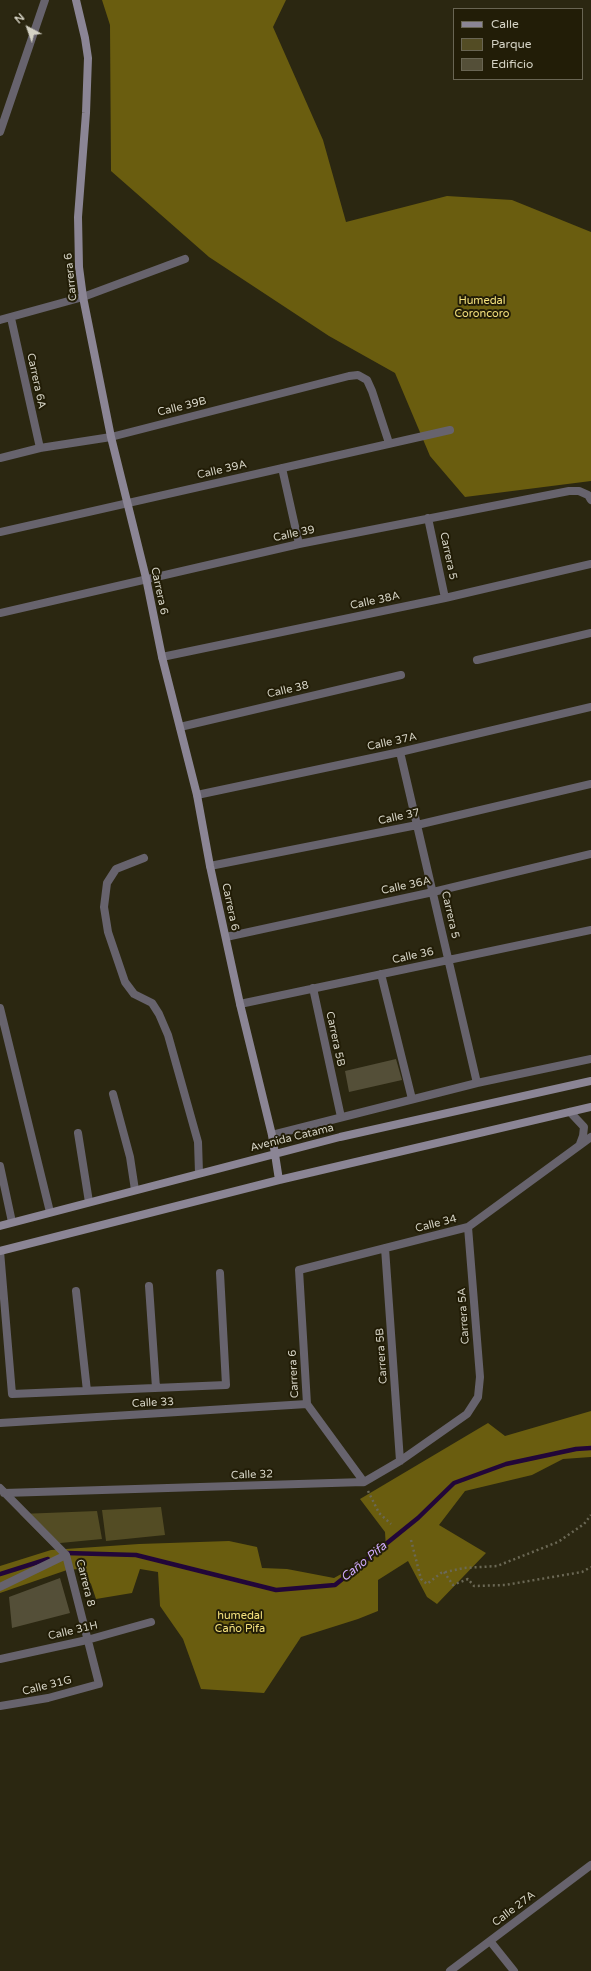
<!DOCTYPE html>
<html>
<head>
<meta charset="utf-8">
<style>
	body { margin:0 }
	#map { position:relative; width:591px; height:1971px; overflow:hidden; background:#2b2711; font-family:"Varela Round",sans-serif }
	canvas { display:block }
	.legend { position:absolute; left:453px; top:8px; width:130px; height:72px; box-sizing:border-box; background:#221d07; border:1px solid #696553; margin:0; padding:5px 7px; list-style:none; font-size:12px; color:#d4d2c4 }
	.legend li { display:flex; align-items:center; gap:8px; height:20px }
	.legend b { width:20px; border:1px solid #696553 }
	.north { position:absolute; left:8px; top:8px; width:40px; height:40px; -webkit-text-stroke:3px #221d07; paint-order:stroke; rotate:319deg; font-size:11px; font-weight:700; line-height:16px; text-align:center; color:#d4d2c4 }
	.north::after { content:''; display:block; margin:auto; width:14px; height:18px; background:#d4d2c4; clip-path:polygon(50% 0,100% 100%,50% 72%,0 100%) }
</style>
</head>
<body>
<div id="map">
<canvas width="591" height="1971"></canvas>
<ul class="legend">
<li><b style="height:5px;background:#8b8595"></b>Calle</li>
<li><b style="height:11px;background:#534c24"></b>Parque</li>
<li><b style="height:11px;background:#544f38"></b>Edificio</li>
</ul>
<div class="north">N</div>
</div>
<script>
const context = document.querySelector('canvas').getContext('2d');
context.lineJoin = 'round';
function fillPath(path, color) {
  context.fillStyle = color;
  context.fill(path, 'evenodd');
}
function shape(rows) {
  const path = new Path2D();
  for (const r of rows) {
    path.moveTo(r[0], r[1]);
    for (let i = 2; i < r.length; i += 2) path.lineTo(r[i], r[i + 1]);
  }
  return path;
}
function strokePath(path, color, width, dash) {
  context.strokeStyle = color;
  context.lineWidth = width;
  context.lineCap = dash ? 'butt' : 'round';
  context.setLineDash(dash || []);
  context.stroke(path);
}
function drawText(font, color, halo, rows, align = 'center') {
  context.font = font + ' "Varela Round",sans-serif';
  context.lineWidth = 4;
  context.setLineDash([]);
  context.textBaseline = 'middle';
  context.strokeStyle = halo;
  context.fillStyle = color;
  for (const [text, x, y, turn = 0] of rows) {
    context.save();
    context.translate(x, y);
    context.rotate((+turn || 0) * Math.PI / 180);
    context.textAlign = isNaN(turn) ? turn : align;
    if (halo) context.strokeText(text, 0, 0);
    context.fillText(text, 0, 0);
    context.restore();
  }
}
fillPath(shape([
	[161,1507,165,1535,106,1541,102,1510],
	[97,1511,102,1539,50,1544,20,1514]
]), '#534c24');
fillPath(shape([
	[102,0,286,0,273,27,323,140,346,222,447,196,512,200,591,232,591,481,465,497,430,456,395,373,329,336,209,257,111,171,110,25],
	[591,1411,591,1457,563,1459,532,1475,465,1491,439,1525,486,1553,437,1604,427,1597,408,1561,378,1580,378,1611,358,1619,301,1637,264,1693,201,1689,183,1639,160,1606,158,1572,140,1569,132,1593,96,1599,91,1584,79,1569,67,1570,0,1593,0,1566,51,1550,139,1544,229,1541,257,1547,262,1568,287,1569,334,1578,386,1549,385,1532,360,1499,488,1423,505,1436]
]), '#6a5d0f');
strokePath(shape([
	[66,1553,136,1555,276,1590,335,1585,418,1518,454,1483,506,1464,576,1449,591,1448],
	[0,1574,48,1559]
]), '#220639', 4.5);
fillPath(shape([
	[396,1059,402,1080,349,1092,345,1071],
	[60,1578,70,1613,12,1628,9,1597]
]), '#544f38');
strokePath(shape([
	[368,1491,379,1513,391,1524],
	[411,1540,421,1579,427,1584,441,1573,464,1568,497,1566,558,1542,584,1524,591,1515],
	[444,1572,453,1585,468,1579,474,1586,505,1585,582,1572,591,1567]
]), '#6b6855', 2.5, [2, 3]);
strokePath(shape([
	[83,297,185,259],
	[144,858,116,869,107,883,104,907,108,932,125,982,134,994,152,1003,159,1014,168,1035,198,1142,199,1173],
	[0,1008,50,1212],
	[113,1094,130,1157,135,1190],
	[78,1133,89,1202],
	[0,1166,12,1222]
]), '#67636d', 8);
strokePath(shape([
	[0,132,45,0],
	[11,318,40,448],
	[0,320,83,297],
	[0,458,40,448,111,437,349,376,358,375,367,380,372,391,389,443],
	[282,468,299,544],
	[428,518,445,598],
	[0,532,450,430],
	[0,613,299,544,569,491,579,491,588,495,591,500],
	[162,657,445,598,591,564],
	[477,660,591,633],
	[180,727,401,675],
	[400,752,477,1083],
	[197,795,400,752,591,707],
	[210,866,417,825,591,784],
	[226,937,433,892,591,854],
	[381,974,412,1099],
	[313,988,341,1117],
	[240,1004,591,930],
	[570,1112,584,1127,583,1136,580,1144],
	[272,1135,477,1083,591,1059],
	[385,1248,400,1461],
	[0,1251,12,1394,226,1385,220,1273],
	[149,1286,156,1388],
	[76,1291,87,1391],
	[0,1423,307,1404],
	[364,1482,307,1404,299,1270,468,1227,591,1137],
	[0,1488,66,1555,99,1684,48,1698,0,1706],
	[4,1493,364,1482,400,1461,467,1414,478,1397,480,1377,468,1227],
	[0,1587,66,1555],
	[0,1659,87,1640,151,1622],
	[490,1941,514,1971],
	[450,1971,591,1865]
]), '#67636d', 8);
strokePath(shape([
	[76,0,85,38,88,58,86,113,78,217,79,267,83,297,111,437,146,578,162,657,197,795,210,866,240,1004,272,1135,279,1180],
	[0,1226,340,1137,591,1081],
	[0,1251,279,1180,591,1107]
]), '#8b8595', 8);
drawText('11px', '#d4d2c4', '#221d07', [
	["Carrera 6",71,277,-96],
	["Carrera 6A",36,381,78],
	["Calle 39B",182,407,-14],
	["Calle 39A",222,470,-13],
	["Calle 39",294,534,-12],
	["Carrera 5",448,556,78],
	["Carrera 6",159,591,78],
	["Calle 38A",375,601,-12],
	["Calle 38",288,690,-13],
	["Calle 37A",392,742,-12],
	["Calle 37",399,817,-12],
	["Calle 36A",406,886,-12],
	["Carrera 6",230,907,78],
	["Carrera 5",450,915,77],
	["Calle 36",413,956,-12],
	["Carrera 5B",335,1039,78],
	["Avenida Catama",292,1138,-14],
	["Calle 34",436,1224,-14],
	["Carrera 5A",464,1316,-94],
	["Carrera 5B",382,1356,-94],
	["Carrera 6",294,1374,-93],
	["Calle 33",153,1403,-3],
	["Calle 32",252,1475,-2],
	["Carrera 8",85,1583,76],
	["Calle 31H",73,1631,-13],
	["Calle 31G",47,1686,-14],
	["Calle 27A",514,1909,-37]
]);
drawText('11px', '#f4e17d', '#221d07', [
	["Humedal",482,301],
	["Coroncoro",482,314],
	["humedal",240,1616],
	["Caño Pifa",240,1629]
]);
drawText('italic 12px', '#d0aafe', '#221d07', [
	["Caño Pifa",364,1562,-39]
]);
</script>
</body>
</html>
